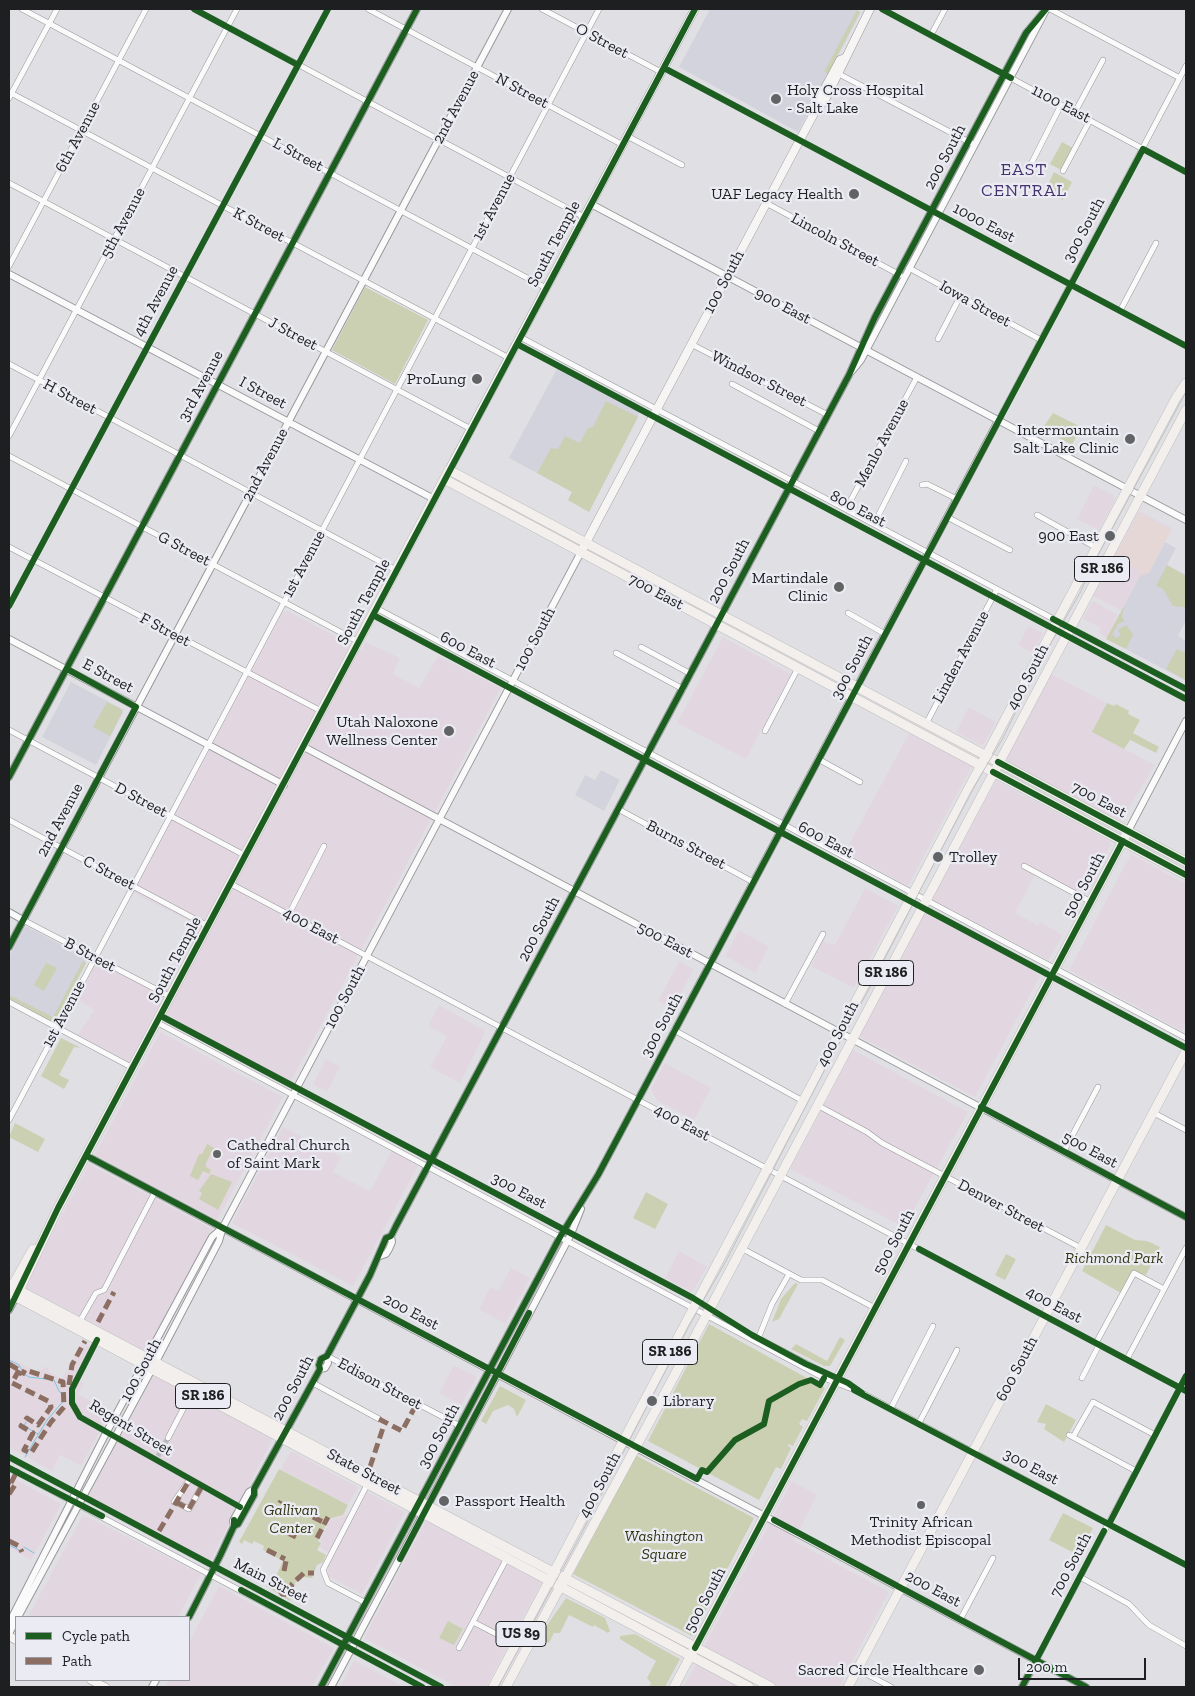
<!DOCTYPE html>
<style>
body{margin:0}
#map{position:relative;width:1195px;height:1696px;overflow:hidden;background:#e0e0e4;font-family:"Zilla Slab",serif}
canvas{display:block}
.frame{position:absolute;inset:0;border:10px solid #1e1f21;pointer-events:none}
.legend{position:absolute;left:15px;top:1616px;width:175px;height:65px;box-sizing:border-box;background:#ebecf3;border:1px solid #999a9f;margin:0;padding:6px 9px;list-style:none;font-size:15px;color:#1e1f21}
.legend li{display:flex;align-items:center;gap:10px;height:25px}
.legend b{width:25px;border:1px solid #999a9f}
.scale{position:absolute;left:1018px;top:1658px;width:128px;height:22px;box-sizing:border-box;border:2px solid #1e1f21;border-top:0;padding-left:6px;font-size:15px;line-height:18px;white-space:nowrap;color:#1e1f21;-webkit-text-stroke:4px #ebecf3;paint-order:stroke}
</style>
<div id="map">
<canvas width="1195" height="1696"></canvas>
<div class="frame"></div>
<ul class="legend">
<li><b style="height:6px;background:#1b5e20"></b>Cycle path</li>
<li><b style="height:6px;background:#8d6e63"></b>Path</li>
</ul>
<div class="scale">200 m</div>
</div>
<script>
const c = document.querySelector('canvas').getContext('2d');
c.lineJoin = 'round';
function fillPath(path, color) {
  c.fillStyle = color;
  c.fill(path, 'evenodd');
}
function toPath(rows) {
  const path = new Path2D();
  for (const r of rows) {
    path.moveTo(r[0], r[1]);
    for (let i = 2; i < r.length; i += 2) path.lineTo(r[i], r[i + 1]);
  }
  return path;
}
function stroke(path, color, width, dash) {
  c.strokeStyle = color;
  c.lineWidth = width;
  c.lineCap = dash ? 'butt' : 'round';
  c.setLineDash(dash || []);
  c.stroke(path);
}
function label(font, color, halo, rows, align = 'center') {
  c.font = font + ' "Zilla Slab",serif';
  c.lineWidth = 4.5;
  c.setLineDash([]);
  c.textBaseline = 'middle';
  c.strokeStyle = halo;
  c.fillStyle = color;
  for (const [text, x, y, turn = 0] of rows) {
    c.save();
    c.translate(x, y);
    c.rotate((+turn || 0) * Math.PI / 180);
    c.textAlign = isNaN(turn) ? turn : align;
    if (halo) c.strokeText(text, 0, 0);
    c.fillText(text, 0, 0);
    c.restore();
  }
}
const commercial = toPath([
 [1094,485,1113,495,1115,500,1099,530,1077,519],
 [1139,511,1172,528,1148,572,1122,611,1093,596],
 [1093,601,1118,615,1107,638,1099,633,1101,628,1083,619],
 [288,611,362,650,365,642,400,658,393,674,419,688,438,656,501,688,290,1083,157,1011,130,1062,78,1035,94,1010,78,999,100,955,163,990,169,988,198,931,197,925,133,893,283,612],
 [1028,626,1043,633,1033,653,1018,645],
 [723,637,791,674,746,759,677,723],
 [1051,674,1107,703,1093,732,1155,765,1121,821,1042,782,1009,762,1006,758,1046,679,1048,679],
 [969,707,996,722,984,744,981,745,956,732],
 [909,733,972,766,908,886,845,852],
 [996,781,1110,841,1111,845,1082,900,1035,875,1015,913,1038,925,1040,922,1063,935,1048,960,933,900,932,898],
 [1131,854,1186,884,1186,1023,1182,1031,1069,970],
 [865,888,898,906,854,988,811,966,823,941,835,945],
 [924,913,1031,968,1040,976,975,1097,862,1038,859,1035],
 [739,930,769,947,755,973,725,956],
 [679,961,694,969,673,1009,658,1001],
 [439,1005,484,1030,484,1035,460,1083,430,1067,447,1036,428,1026],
 [160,1032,283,1097,217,1220,95,1155],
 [853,1050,968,1112,904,1227,790,1169],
 [326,1059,340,1067,327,1092,313,1084],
 [665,1063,711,1088,694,1120,658,1101,655,1097,651,1089],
 [283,1127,341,1157,333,1172,370,1191,392,1150,418,1166,353,1286,232,1223],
 [89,1164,212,1229,147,1352,24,1287],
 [679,1251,707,1267,692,1292,665,1278],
 [511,1268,530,1278,505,1324,479,1309,490,1287,498,1291],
 [82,1342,91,1347,75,1379,84,1383,78,1394,110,1412,81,1466,60,1455,52,1471,9,1447,9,1358,37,1371,42,1370,45,1366,49,1369,48,1371,62,1379],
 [454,1365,477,1377,461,1405,439,1393],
 [154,1375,273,1438,210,1561,90,1498,90,1493],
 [291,1451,358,1487,348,1505,281,1469],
 [9,1476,61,1504,31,1560,9,1548],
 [792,1481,817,1495,794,1541,889,1592,839,1687,779,1687,704,1647],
 [367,1492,405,1512,362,1594,328,1576,328,1566,334,1555,319,1547,322,1542,320,1540,330,1520,357,1512],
 [83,1515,201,1574,178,1617,28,1617],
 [426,1520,542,1582,486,1687,457,1687,364,1638],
 [219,1586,334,1648,312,1687,165,1687,169,1680,189,1680,189,1642],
 [354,1660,404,1687,340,1687],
 [696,1664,739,1687,683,1687]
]);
const industrial = toPath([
 [1139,513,1171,530,1149,573,1140,576,1138,573,1139,570,1115,558]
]);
const built = toPath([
 [710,9,854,9,861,12,798,132,679,67],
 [557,369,639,412,638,417,589,512,568,500,572,492,509,458],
 [1165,542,1176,548,1167,565,1186,575,1186,620,1178,636,1186,641,1186,681,1107,639,1140,576,1149,573],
 [71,682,124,710,96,765,42,737],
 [601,770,620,780,604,811,575,795,585,775,595,780],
 [25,927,28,927,86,958,86,963,55,1022,9,998,9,956]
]);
const green = toPath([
 [857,10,860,12,828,74,824,72],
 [1062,142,1073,148,1061,170,1050,164],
 [1054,172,1072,182,1063,200,1045,191],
 [365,287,428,320,395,384,332,350],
 [606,401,638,417,589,512,568,500,572,492,537,473,551,448,558,449,565,436,580,443,588,428,593,427],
 [1053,413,1081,427,1072,445,1042,429],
 [1167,565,1186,576,1185,607,1173,606,1163,589,1156,586],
 [1124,606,1122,616,1124,621,1118,624,1112,635,1117,638,1121,635,1118,630,1126,625,1133,634,1126,649,1106,639],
 [1177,649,1184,652,1186,649,1186,680,1166,669],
 [107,702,121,709,122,713,110,736,93,727],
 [1107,703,1114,706,1116,704,1129,711,1128,714,1140,720,1133,733,1159,747,1156,753,1130,740,1124,749,1092,732],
 [83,961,86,963,56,1019,53,1018,51,1021,9,998,9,995,53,1017],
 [46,963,57,968,44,991,34,985],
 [61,1038,81,1048,74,1047,59,1075,69,1080,64,1089,41,1076],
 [15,1123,45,1139,38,1152,9,1137],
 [207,1144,214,1148,206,1163,206,1167,211,1170,209,1174,203,1171,198,1180,190,1176,199,1154,202,1154],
 [211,1174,232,1182,218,1210,199,1199,202,1193,199,1191],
 [646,1192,668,1204,655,1229,633,1218],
 [1106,1225,1135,1240,1147,1241,1160,1247,1146,1275,1133,1271,1121,1293,1082,1271],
 [1006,1254,1016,1259,1005,1280,995,1275],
 [795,1283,798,1284,779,1319,772,1322,781,1299],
 [709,1324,825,1388,807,1421,802,1419,799,1424,803,1427,793,1446,789,1444,788,1446,791,1448,781,1469,776,1467,759,1500,648,1441],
 [840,1337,845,1340,830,1366,824,1366,791,1349,796,1344,827,1361],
 [500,1386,526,1400,517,1417,514,1409,508,1405,493,1411,486,1424,481,1421],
 [1046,1404,1076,1420,1064,1442,1044,1429,1046,1424,1037,1422],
 [635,1455,754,1518,692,1636,573,1574],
 [279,1469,348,1505,343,1515,329,1519,318,1541,321,1543,317,1550,326,1555,323,1562,317,1565,312,1578,303,1577,295,1583,290,1601,266,1586,271,1576,277,1574,283,1561,263,1550,264,1546,254,1541,252,1544,244,1540,242,1544,239,1542],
 [1063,1513,1093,1528,1078,1555,1049,1540],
 [566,1598,605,1618,610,1631,608,1633,594,1625,593,1627,569,1615,560,1633,554,1633,549,1643,538,1638],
 [448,1621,463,1629,454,1645,439,1638],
 [635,1634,680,1659,665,1687,649,1687,651,1683,647,1678,656,1661,620,1639,620,1636]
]);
const stream = toPath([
 [9,1360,19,1365,24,1374,29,1377,54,1380,59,1391,66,1398,47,1420,25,1457],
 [26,1422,24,1426,38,1434],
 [9,1485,13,1480],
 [9,1545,19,1550],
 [24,1547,34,1553]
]);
const minorTunnel = toPath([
 [158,1456,168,1438]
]);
const minor = toPath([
 [22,9,546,288],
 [194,9,584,217],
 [368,9,623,145],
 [542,9,661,72],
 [882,9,1186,172],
 [1050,9,1180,78],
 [931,35,945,9],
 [664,68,1186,346],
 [839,74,971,143],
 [9,92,509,358],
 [9,98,57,9],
 [1075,112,1103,60],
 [627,136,682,165],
 [1029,168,1061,105],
 [1063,171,1090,120],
 [9,183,471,429],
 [766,203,900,275],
 [9,266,146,9],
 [909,268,1041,340],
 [1120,311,1156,243],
 [520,337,1186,689],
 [938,339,961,295],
 [517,344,1186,699],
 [691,344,828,415],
 [9,364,396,570],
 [732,384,819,431],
 [998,421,1186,66],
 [9,436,237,9],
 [9,456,359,642],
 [922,485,927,484,957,499],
 [846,509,917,377],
 [1037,515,1097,548],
 [947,517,1010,550],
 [874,524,906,461],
 [9,547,321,711],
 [9,606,328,9],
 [376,608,1186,1038],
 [848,613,885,634],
 [373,615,1186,1048],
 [641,647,691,674],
 [616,653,683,689],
 [926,724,997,589],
 [9,730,246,856],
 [765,731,798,668],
 [818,759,860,782],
 [618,809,753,882],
 [9,820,208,926],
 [1024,866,1091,902],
 [231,884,1186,1391],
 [289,914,324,846],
 [23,920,171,997],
 [9,1002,133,1068],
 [785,1004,823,934],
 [161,1016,680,1291,752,1335,858,1390],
 [158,1023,824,1378,862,1393,1186,1565],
 [674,1030,803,1101],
 [817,1105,867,1132,882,1143,1081,1248],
 [1154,1113,1186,1130],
 [9,1120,599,9],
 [1064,1151,1098,1087],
 [741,1248,801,1280,822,1280,875,1308],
 [80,1321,96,1293,104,1290,155,1192],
 [758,1339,772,1304,789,1274],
 [97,1340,72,1389,72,1403,80,1417,240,1507],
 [1096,1343,1134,1273,1164,1289],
 [327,1356,460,1426],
 [1127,1359,1186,1248],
 [1082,1378,1099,1345],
 [313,1383,379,1419],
 [891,1408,933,1326],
 [919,1423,957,1350],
 [1069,1435,1136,1471],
 [1073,1437,1093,1402,1155,1435],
 [168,1438,193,1390],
 [9,1457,441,1687],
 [9,1468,422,1687],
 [174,1502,190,1479],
 [176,1502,189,1509,202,1486],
 [1080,1577,1129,1604,1149,1625,1186,1646],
 [366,1603,328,1583,323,1570,368,1483],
 [960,1620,993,1558],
 [473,1622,516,1644],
 [459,1648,507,1558],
 [1036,1661,1186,1376],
 [857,1669,891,1687]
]);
const tertiary = toPath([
 [591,204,1186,520],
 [9,274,434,499],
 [852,371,861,360,1046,10],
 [9,639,284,785],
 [304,747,1186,1217],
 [9,777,417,9],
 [1128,831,1186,721],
 [9,912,23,920],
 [9,947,508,9],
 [87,1156,1086,1687],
 [380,1256,386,1254,389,1249,392,1242,391,1236],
 [9,1310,16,1297],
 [320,1369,325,1368,328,1363,327,1356],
 [234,1526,238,1524,243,1515,254,1495,254,1489,320,1369,319,1365,321,1359,327,1356,370,1275,386,1238,391,1236,396,1226,729,601,849,375,875,317,1026,33,1046,9],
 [18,1617,159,1356,219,1241,223,1227,581,552],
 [189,1617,220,1556,234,1526,233,1521,249,1492,254,1489],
 [9,1623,104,1437,212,1237,222,1228],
 [9,1634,16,1620],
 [152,1687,156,1680],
 [321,1687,560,1237,598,1175,998,421],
 [331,1687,503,1364,571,1234,581,1209],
 [1022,1687,1036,1661]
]);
const secondary = toPath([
 [819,104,824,102,870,9],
 [449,470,695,9],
 [581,552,819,104,819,99,831,77,840,60,845,58],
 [9,1636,16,1640],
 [91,1680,105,1687]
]);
const primary = toPath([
 [444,479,1186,875],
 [9,1285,771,1687],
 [9,1292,33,1249],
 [9,1293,749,1687],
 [16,1297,58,1208,449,470,1186,862],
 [493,1687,1046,642,1176,398,1186,383],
 [506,1687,671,1382,1186,410],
 [674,1687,1128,831],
 [848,1687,1186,1051]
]);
const tram = toPath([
 [9,1460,434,1687],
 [498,1687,576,1544,689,1325,726,1261,827,1065,868,991,972,790,1003,738,1040,662,1080,593,1091,568,1186,392]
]);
const quiet = toPath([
 [98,1322,114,1292],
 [9,1364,19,1370,22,1375],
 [19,1370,12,1383,50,1402,51,1407,38,1425,27,1418,21,1426,33,1433,24,1450,31,1453,51,1422,64,1407,63,1382,25,1370,22,1375],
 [69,1385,72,1365,85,1341],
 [379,1419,402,1431,417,1403],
 [370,1467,385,1422],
 [11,1483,18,1469],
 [9,1494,15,1485,9,1482],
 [176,1502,189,1509,202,1486],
 [272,1516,281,1501],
 [313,1517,325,1523],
 [159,1531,190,1479],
 [288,1533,296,1537],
 [317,1538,328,1517],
 [9,1541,19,1546,22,1552],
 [267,1550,285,1559],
 [284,1571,286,1561],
 [308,1573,314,1573],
 [279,1589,282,1594,289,1595,292,1584,304,1573]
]);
const cycleway = toPath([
 [194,9,298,65],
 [882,9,1011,78],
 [664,68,1186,346],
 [517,344,1186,699],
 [9,606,328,9],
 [373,615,1186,1048],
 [1053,619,1186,689],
 [998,762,1186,862],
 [993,772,1186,875],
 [9,777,417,9],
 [9,947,136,707,67,669],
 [161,1016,693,1298,752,1335,806,1364,848,1383,862,1393],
 [981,1107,1186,1217],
 [87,1156,697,1479,702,1470,707,1472,735,1440,764,1424,769,1401,799,1384,811,1380,820,1385,824,1378],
 [919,1249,1186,1391],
 [9,1310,58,1208,695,9],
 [97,1340,72,1389,72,1403,80,1417,240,1507],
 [854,1390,1186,1565],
 [9,1457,441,1687],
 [9,1468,102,1516],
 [774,1520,1086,1687],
 [1109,1524,1186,1376],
 [234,1526,238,1524,243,1515,254,1495,254,1489,320,1369,319,1365,321,1359,327,1356,370,1275,386,1238,391,1236,396,1226,729,601,849,375,875,317,1026,33,1046,9],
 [400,1559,529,1313],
 [241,1590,422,1687],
 [189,1617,220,1556,234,1526,234,1520],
 [695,1648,1123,841],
 [321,1687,560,1237,598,1175,1143,149,1186,172],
 [1022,1687,1104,1531]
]);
const markers = [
 [776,99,6,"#626365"],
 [854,194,6,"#626365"],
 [477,379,6,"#626365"],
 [1130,439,6,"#626365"],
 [1110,536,6,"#626365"],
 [839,587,6,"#626365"],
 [449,731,6,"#626365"],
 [938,857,6,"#626365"],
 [217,1154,5,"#626365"],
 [652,1401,6,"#626365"],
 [444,1501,6,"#626365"],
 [921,1505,5,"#626365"],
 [979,1670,6,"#626365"]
];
const shields = [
 [1102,569,55],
 [886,973,55],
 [670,1352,55],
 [203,1396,55],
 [521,1634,50]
];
const shieldNames = [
 ["SR 186",1102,569],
 ["SR 186",886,973],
 ["SR 186",670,1352],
 ["SR 186",203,1396],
 ["US 89",521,1634]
];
const streetNames = [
 ["O Street",602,41,28],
 ["N Street",522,91,28],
 ["1100 East",1061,104,28],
 ["2nd Avenue",456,107,-62],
 ["6th Avenue",78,137,-62],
 ["L Street",298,155,28],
 ["200 South",945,157,-62],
 ["1st Avenue",494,207,-62],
 ["5th Avenue",123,223,-62],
 ["1000 East",984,223,28],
 ["K Street",259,225,28],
 ["300 South",1084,230,-62],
 ["Lincoln Street",835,240,28],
 ["South Temple",554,244,-62],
 ["100 South",724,282,-62],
 ["4th Avenue",156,301,-62],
 ["Iowa Street",975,304,29],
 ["900 East",783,306,28],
 ["J Street",293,334,28],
 ["Windsor Street",759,379,27],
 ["3rd Avenue",201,386,-62],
 ["I Street",263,393,28],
 ["H Street",70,397,28],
 ["Menlo Avenue",882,443,-62],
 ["2nd Avenue",265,465,-62],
 ["800 East",858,509,28],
 ["G Street",184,549,28],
 ["1st Avenue",304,564,-62],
 ["200 South",729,571,-62],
 ["700 East",656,592,28],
 ["South Temple",364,602,-62],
 ["F Street",165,630,28],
 ["100 South",535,639,-62],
 ["600 East",468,650,28],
 ["Linden Avenue",961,657,-62],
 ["300 South",852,667,-62],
 ["E Street",108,676,28],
 ["400 South",1028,677,-62],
 ["D Street",141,800,28],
 ["700 East",1099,800,28],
 ["2nd Avenue",60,820,-62],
 ["600 East",826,840,28],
 ["Burns Street",686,845,28],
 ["C Street",109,873,28],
 ["500 South",1084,885,-62],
 ["400 East",311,926,28],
 ["200 South",539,929,-62],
 ["500 East",665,940,28],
 ["B Street",90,955,28],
 ["South Temple",175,960,-62],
 ["100 South",345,997,-62],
 ["1st Avenue",64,1014,-62],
 ["300 South",662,1025,-62],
 ["400 South",838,1034,-62],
 ["400 East",682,1123,28],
 ["500 East",1090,1150,28],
 ["300 East",519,1191,28],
 ["Denver Street",1001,1206,28],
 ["500 South",894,1242,-62],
 ["400 East",1054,1305,28],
 ["200 East",411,1312,28],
 ["600 South",1017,1369,-62],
 ["100 South",141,1370,-62],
 ["Edison Street",380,1384,28],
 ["200 South",293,1388,-62],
 ["Regent Street",131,1428,31],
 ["300 South",439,1436,-62],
 ["300 East",1031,1467,28],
 ["State Street",364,1472,28],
 ["400 South",600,1485,-62],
 ["700 South",1071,1565,-62],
 ["Main Street",271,1581,27],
 ["200 East",933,1589,28],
 ["500 South",705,1600,-62]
];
const poiNames = [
 ["Holy Cross Hospital",787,90,"left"],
 ["- Salt Lake",787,108,"left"],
 ["UAF Legacy Health",843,194],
 ["ProLung",466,379],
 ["Intermountain",1119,430],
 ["Salt Lake Clinic",1119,448],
 ["900 East",1099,536],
 ["Martindale",828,578],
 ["Clinic",828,596],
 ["Utah Naloxone",438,722],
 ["Wellness Center",438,740],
 ["Trolley",949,857,"left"],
 ["Cathedral Church",227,1145,"left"],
 ["of Saint Mark",227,1163,"left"],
 ["Library",663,1401,"left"],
 ["Passport Health",455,1501,"left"],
 ["Trinity African",921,1522,"center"],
 ["Methodist Episcopal",921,1540,"center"],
 ["Sacred Circle Healthcare",968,1670]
];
const parkNames = [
 ["Richmond Park",1114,1258],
 ["Gallivan",291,1510],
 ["Center",291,1528],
 ["Washington",664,1536],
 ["Square",664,1554]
];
const neighbourhoodNames = [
 ["EAST",1024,170],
 ["CENTRAL",1024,191]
];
fillPath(commercial, '#e2d7e0');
fillPath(industrial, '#e5d7d6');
fillPath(built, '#d2d3dc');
fillPath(green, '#cbd0b3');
stroke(stream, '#7ac4e0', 1);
stroke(minorTunnel, '#b9b9bd', 5, [5, 2.5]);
stroke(minor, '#98989b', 6);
stroke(tertiary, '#98989b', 8);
stroke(secondary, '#98989b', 9);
stroke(primary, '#bebfc1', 10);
stroke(minor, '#fafafb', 5);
stroke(tertiary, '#fafafb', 6);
stroke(secondary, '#f6f5f4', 8);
stroke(primary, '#f3efec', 9);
stroke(tram, '#c1c1c3', 1);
stroke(quiet, '#8d6e63', 5, [10, 5]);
stroke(cycleway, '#1b5e20', 6);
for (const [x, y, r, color] of markers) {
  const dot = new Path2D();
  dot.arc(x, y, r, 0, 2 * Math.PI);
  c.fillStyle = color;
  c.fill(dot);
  stroke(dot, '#ebecf3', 2);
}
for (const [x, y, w] of shields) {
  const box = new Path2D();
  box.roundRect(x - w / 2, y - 12.5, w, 25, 4);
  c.fillStyle = '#ebecf3';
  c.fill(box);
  stroke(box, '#1e1f21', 1);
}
label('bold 15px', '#1e1f21', null, shieldNames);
label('16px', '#1e1f21', '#ebecf3', streetNames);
label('16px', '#1e1f21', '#ebecf3', poiNames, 'right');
label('italic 16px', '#313511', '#ebecf3', parkNames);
c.letterSpacing = '1px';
label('18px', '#46326d', '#ebecf3', neighbourhoodNames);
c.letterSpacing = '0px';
</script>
